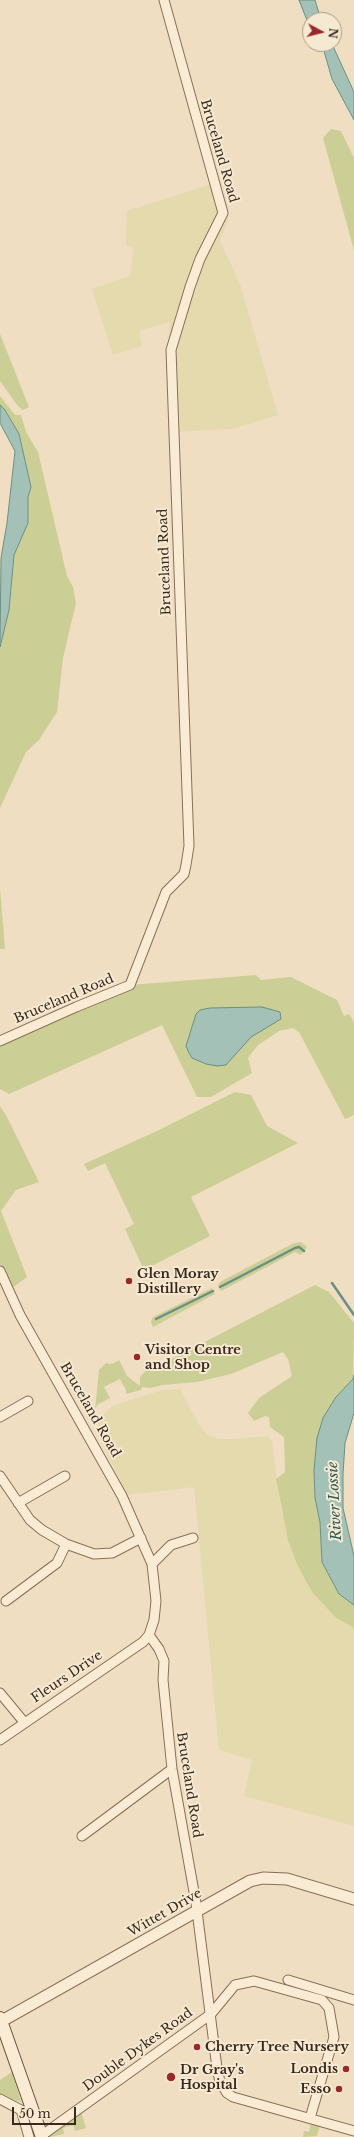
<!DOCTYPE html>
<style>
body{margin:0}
#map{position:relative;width:354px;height:2137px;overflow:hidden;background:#efdec1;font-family:"Libre Baskerville",serif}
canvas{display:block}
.north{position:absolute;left:302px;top:12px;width:40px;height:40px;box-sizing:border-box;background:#f6e9d1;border:1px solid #aa9c89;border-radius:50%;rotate:97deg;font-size:11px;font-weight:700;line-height:16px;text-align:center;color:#38281d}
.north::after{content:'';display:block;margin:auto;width:14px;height:18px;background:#9a262e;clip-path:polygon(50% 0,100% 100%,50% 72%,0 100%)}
.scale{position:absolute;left:12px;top:2107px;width:64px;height:18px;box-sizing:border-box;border:2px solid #38281d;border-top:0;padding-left:5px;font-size:12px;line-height:14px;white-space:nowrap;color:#38281d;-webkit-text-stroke:3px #f6e9d1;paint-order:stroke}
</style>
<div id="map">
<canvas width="354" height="2137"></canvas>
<div class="north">N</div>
<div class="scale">50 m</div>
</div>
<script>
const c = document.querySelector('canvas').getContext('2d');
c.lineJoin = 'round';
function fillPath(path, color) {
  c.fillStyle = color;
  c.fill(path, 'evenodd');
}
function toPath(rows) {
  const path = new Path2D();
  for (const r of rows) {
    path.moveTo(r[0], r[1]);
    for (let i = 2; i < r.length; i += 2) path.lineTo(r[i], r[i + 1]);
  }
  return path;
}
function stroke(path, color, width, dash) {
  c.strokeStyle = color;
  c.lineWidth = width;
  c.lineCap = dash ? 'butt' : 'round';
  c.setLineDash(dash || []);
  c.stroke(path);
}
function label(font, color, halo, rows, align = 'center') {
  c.font = font + ' "Libre Baskerville",serif';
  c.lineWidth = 4;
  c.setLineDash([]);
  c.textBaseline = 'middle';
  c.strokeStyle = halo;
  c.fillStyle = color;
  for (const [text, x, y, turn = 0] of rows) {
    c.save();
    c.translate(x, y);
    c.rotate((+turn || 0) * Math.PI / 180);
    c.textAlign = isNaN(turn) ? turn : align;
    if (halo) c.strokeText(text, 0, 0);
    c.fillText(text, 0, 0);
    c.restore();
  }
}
const farmland = toPath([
 [218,182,228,220,220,241,240,284,278,415,232,429,172,432,169,322,139,331,142,346,113,355,92,289,130,276,134,248,126,246,127,211],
 [180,1389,199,1425,208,1435,219,1439,234,1439,267,1436,272,1441,281,1511,312,1592,335,1617,354,1628,354,1826,244,1796,252,1760,219,1750,194,1487,127,1495,105,1449,97,1421,112,1406,162,1390]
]);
const green = toPath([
 [331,129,341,131,354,158,354,250,323,138],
 [0,334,29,407,23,410,18,406,0,381],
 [0,396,15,415,21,415,26,432,38,452,67,576,73,587,76,603,63,658,57,712,39,740,26,752,0,808,0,647,9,610,14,555,28,523,28,497,31,487,19,434,5,410,0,405],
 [0,888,5,949,0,949],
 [256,975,261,980,291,977,337,1000,344,1016,349,1014,354,1022,354,1115,345,1119,299,1032,293,1028,279,1031,258,1045,248,1058,252,1073,211,1097,197,1097,162,1025,9,1094,0,1089,0,1041,130,985],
 [235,1092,251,1095,267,1126,298,1143,191,1197,210,1236,144,1270,125,1229,134,1224,105,1163,88,1171,84,1164,157,1131],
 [0,1106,7,1117,39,1182,16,1190,1,1211,27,1277,12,1288,0,1264],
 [301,1242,307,1247,301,1255,295,1252,221,1291,218,1286,220,1282,294,1243],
 [315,1285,329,1292,354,1323,353,1379,336,1397,314,1470,315,1498,320,1522,322,1562,339,1594,354,1605,354,1628,335,1617,312,1592,297,1564,288,1540,276,1479,285,1472,284,1437,270,1427,269,1417,265,1416,254,1421,248,1413,259,1398,292,1376,288,1359,283,1352,231,1374,197,1382,163,1385,150,1388,142,1387,141,1390,126,1394,126,1390,120,1379,104,1387,110,1398,97,1405,95,1410,99,1370,106,1363,112,1364,119,1360,127,1376,140,1386,140,1377,147,1369,160,1365],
 [212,1288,215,1294,153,1327,151,1322,153,1317],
 [12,2072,21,2102,0,2096,0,2080],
 [81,2112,86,2128,75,2131,73,2125,63,2128,64,2134,50,2137,49,2135],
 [311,2123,320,2125,317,2136,303,2137,304,2131,309,2132]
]);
const water = toPath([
 [299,0,315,0,321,20,310,20,310,28,299,0],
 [319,44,332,44,354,92,354,120,332,79,324,51,319,44],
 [0,405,5,410,19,434,31,487,28,497,28,523,14,555,9,610,0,647,1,558,7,523,15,451,0,423,0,405],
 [262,1007,280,1012,281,1019,251,1037,226,1065,217,1066,206,1064,192,1058,189,1053,186,1046,196,1014,200,1010,210,1008,262,1007],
 [354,1375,354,1413,345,1443,343,1474,343,1508,354,1556,354,1605,339,1594,322,1562,320,1522,315,1498,314,1470,317,1438,323,1418,336,1397,353,1379,354,1375]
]);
const stream = toPath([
 [332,1283,354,1315],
 [220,1287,295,1248,299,1247,304,1251],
 [156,1319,213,1291]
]);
const minor = toPath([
 [0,1041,76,1007,130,985,166,892,184,874,186,865,189,846,171,350,190,287,200,259,223,213,164,0],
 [0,1271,20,1315,122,1496,152,1564,156,1601,154,1620,149,1635,143,1642,0,1740],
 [0,1417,28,1401],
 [0,1476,30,1520,42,1530,66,1544,94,1554,112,1553,141,1538],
 [18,1503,65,1476],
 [152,1564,171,1545,193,1538],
 [6,1601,57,1563,66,1544],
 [149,1635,159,1649,164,1661,163,1680,172,1769,196,1903,217,2068,220,2082,227,2093,233,2097,354,2131],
 [0,1693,24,1722],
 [82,1836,172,1769],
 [288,1980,354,2000],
 [0,2099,21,2110,29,2137],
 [41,2136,211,2014,235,1985,254,1981,322,2000,329,2008,334,2037,310,2118]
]);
const tertiary = toPath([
 [0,2022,250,1881,263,1878,287,1879,354,1899]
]);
const secondary = toPath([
 [0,2018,42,2137]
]);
const markers = [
 [129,1281,4,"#9a262e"],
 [137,1357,4,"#9a262e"],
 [197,2047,4,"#9a262e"],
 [346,2069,4,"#9a262e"],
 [171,2077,5,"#9a262e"],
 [339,2089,4,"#9a262e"]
];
const streetNames = [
 ["Bruceland Road",219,151,74],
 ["Bruceland Road",165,562,-92],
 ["Bruceland Road",64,999,-23],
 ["Bruceland Road",90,1410,60],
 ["Fleurs Drive",67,1677,-34],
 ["Bruceland Road",189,1785,81],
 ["Wittet Drive",165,1913,-30],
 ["Double Dykes Road",138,2050,-36]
];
const poiNames = [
 ["Glen Moray",137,1274],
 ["Distillery",137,1289],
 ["Visitor Centre",145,1350],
 ["and Shop",145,1365],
 ["Cherry Tree Nursery",205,2047],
 ["Londis",338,2069,"right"],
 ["Dr Gray's",180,2070],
 ["Hospital",180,2085],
 ["Esso",331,2089,"right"]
];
const waterNames = [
 ["River Lossie",335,1501,-93]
];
fillPath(farmland, '#e5d9ae');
fillPath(green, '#cbce95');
fillPath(water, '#a4c1b7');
stroke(water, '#6a9084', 1);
stroke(stream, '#6a9084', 2.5);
stroke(minor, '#896f58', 11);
stroke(tertiary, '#896f58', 13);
stroke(secondary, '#6b503b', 14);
stroke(minor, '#faecd4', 9);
stroke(tertiary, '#faecd4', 11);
stroke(secondary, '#faecd4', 12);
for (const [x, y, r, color] of markers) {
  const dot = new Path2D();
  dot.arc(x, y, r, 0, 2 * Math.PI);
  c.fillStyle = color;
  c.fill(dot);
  stroke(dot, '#f6e9d1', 1.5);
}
label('13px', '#38281d', '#f6e9d1', streetNames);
label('bold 13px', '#38281d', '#f6e9d1', poiNames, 'left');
label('italic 14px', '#2b5953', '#f6e9d1', waterNames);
</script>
